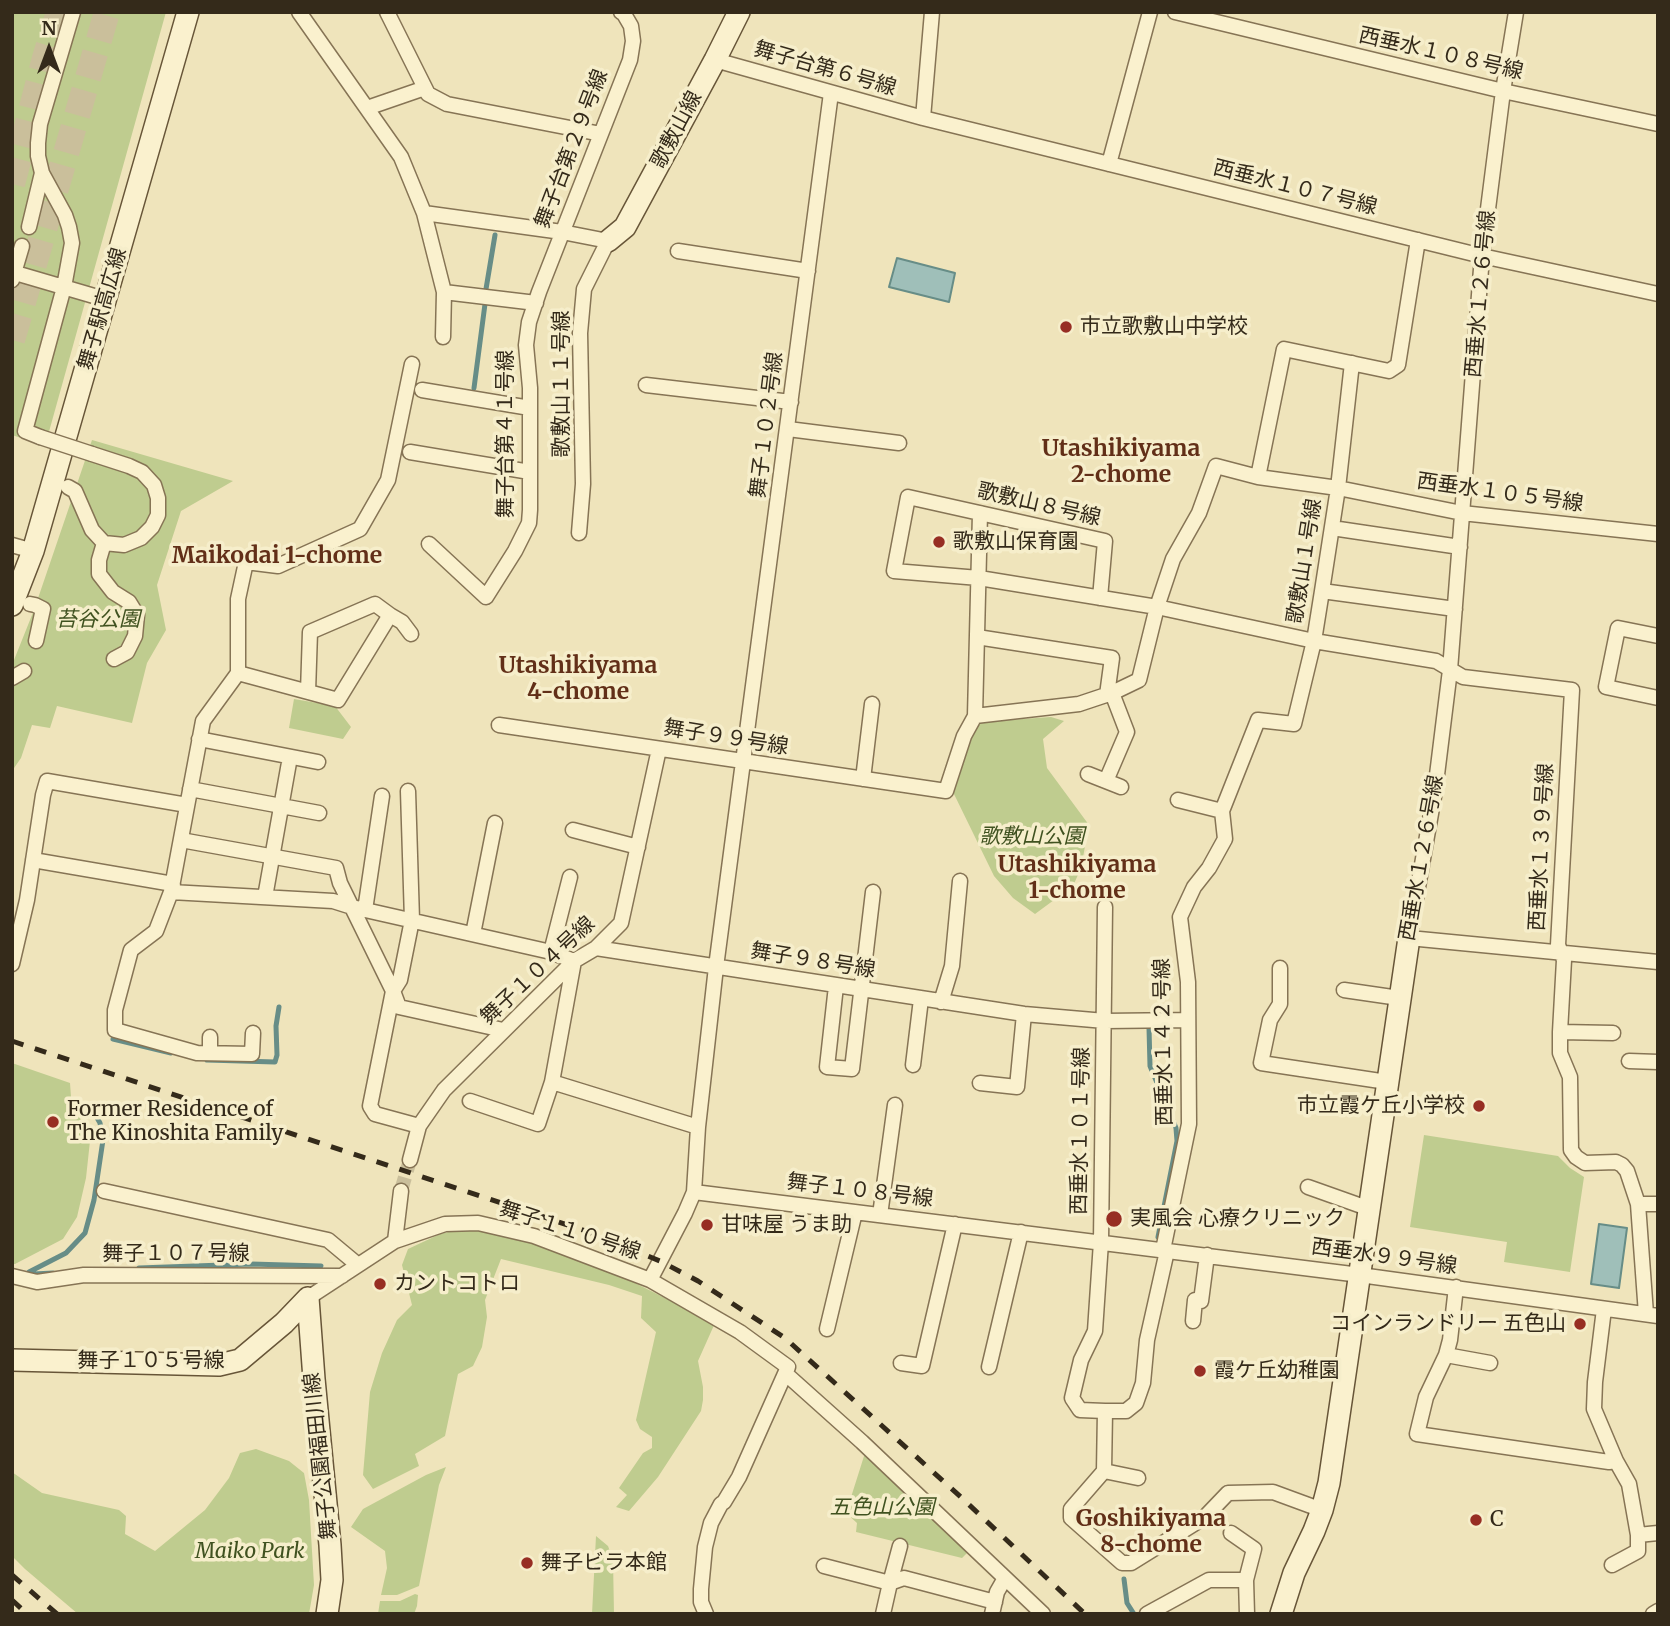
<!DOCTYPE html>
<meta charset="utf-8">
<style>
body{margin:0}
#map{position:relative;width:1670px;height:1626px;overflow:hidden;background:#efe4bb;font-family:Merriweather,serif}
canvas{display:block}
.frame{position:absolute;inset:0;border:14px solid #342a1a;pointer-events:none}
.north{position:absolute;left:14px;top:14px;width:70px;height:70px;-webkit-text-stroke:5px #f6eecb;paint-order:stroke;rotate:0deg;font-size:19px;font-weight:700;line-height:28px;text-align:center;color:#342a1a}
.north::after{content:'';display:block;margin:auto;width:24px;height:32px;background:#342a1a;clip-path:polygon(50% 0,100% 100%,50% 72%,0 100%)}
</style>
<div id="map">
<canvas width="1670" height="1626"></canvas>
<div class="frame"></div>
<div class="north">N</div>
</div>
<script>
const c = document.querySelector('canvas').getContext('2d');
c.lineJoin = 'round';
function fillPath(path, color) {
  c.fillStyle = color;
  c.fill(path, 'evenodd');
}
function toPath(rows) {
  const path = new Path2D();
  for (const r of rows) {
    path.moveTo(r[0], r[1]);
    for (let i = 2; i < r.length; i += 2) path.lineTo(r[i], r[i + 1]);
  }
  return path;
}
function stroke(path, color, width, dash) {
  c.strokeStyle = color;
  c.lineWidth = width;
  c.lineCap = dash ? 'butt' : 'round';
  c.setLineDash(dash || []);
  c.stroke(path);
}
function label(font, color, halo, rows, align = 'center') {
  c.font = font + ' Merriweather,"Noto Sans JP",serif';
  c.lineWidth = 7;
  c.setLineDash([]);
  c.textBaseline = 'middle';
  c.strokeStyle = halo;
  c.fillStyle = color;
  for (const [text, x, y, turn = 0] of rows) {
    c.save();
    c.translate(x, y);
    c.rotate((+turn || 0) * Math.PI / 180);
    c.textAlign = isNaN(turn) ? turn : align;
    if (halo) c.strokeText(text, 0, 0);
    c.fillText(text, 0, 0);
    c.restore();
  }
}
const green = toPath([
 [12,12,166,12,45,446,12,435],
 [92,440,233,481,181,511,157,585,166,630,147,663,132,723,57,706,50,728,32,725,21,758,12,771,12,665,34,610],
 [294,699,335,706,351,727,343,739,289,728],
 [1051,717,1064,721,1043,739,1047,768,1089,825,1081,868,1073,886,1035,914,1013,898,994,876,953,792,972,729,980,722],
 [12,1063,70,1083,71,1097,90,1141,86,1178,77,1217,63,1239,15,1264,12,1264],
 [1424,1135,1558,1156,1570,1168,1584,1177,1570,1272,1504,1262,1507,1242,1410,1227],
 [470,1227,526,1240,601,1266,715,1323,698,1361,703,1387,703,1400,701,1411,658,1477,629,1511,616,1507,627,1495,619,1488,643,1453,652,1448,652,1437,640,1429,636,1420,656,1332,641,1318,642,1296,609,1285,501,1259,485,1300,487,1317,482,1347,473,1366,458,1374,445,1436,415,1454,419,1466,373,1489,363,1475,370,1392,382,1353,397,1320,412,1305,402,1265,408,1249,440,1234],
 [256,1449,289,1461,304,1473,309,1500,314,1585,309,1614,78,1614,25,1569,12,1556,12,1472,42,1493,119,1510,126,1516,125,1534,155,1551,205,1510,229,1478,240,1453],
 [865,1453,969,1551,962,1558,856,1532,857,1523,846,1513],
 [446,1467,439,1485,419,1586,397,1595,381,1595,387,1568,385,1551,351,1527,363,1509,426,1475],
 [596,1536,608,1546,613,1560,614,1614,592,1614],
 [415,1594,418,1595,417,1606,414,1614,378,1614,380,1601,400,1601]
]);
const water = toPath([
 [897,258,955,273,949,302,889,287,897,258],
 [1599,1224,1627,1228,1619,1288,1591,1284,1599,1224]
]);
const stream = toPath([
 [486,289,495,235],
 [474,388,485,304],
 [1149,1028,1150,1066,1176,1128,1177,1141,1158,1237],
 [113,1039,171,1053],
 [207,1060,275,1062,277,1055,276,1026,279,1007],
 [139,1268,251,1264,321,1266],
 [29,1272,34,1274,53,1273],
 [29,1272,66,1253,85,1233,94,1200,103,1140,100,1123,92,1109],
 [1124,1579,1127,1603,1134,1614]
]);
const streetTunnel = toPath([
 [401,1191,410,1160]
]);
const highwayTunnel = toPath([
 [12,184,45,58,59,12],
 [12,340,107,12]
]);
const street = toPath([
 [299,12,401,157,424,213,562,232,608,241,584,289,580,333,583,484,579,533],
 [387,12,425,88],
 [1175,12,1503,91,1658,124],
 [1516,12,1503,91,1482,256,1450,670,1435,791,1409,938,1658,962],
 [715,60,923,118,1482,256,1658,294],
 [367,108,425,88,428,94,447,104,601,134],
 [923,118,932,12],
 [1109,164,1150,12],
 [424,213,444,292,536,303],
 [29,227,42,173],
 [678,251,808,271],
 [12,272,94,296],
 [12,280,22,246],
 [443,337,444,292],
 [646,385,791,402],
 [422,390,530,408],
 [788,429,899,443],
 [40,437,25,431,64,287,72,243,69,227,65,215,42,173,38,156,38,143,40,124,73,12],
 [410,452,530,472],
 [1258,477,1284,349,1389,371,1398,365,1418,240],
 [68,487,75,491,92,530,104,543,124,545,141,538,152,527,158,515,158,498,154,485,142,472,129,466,92,454],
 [1332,528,1460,547],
 [104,543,99,560,99,574,113,592,129,602,137,615,135,636,127,652,114,659],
 [429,544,486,597,515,551,529,523,530,510,530,388,526,345,529,322,539,292,630,60,633,41,631,26,624,14,621,12],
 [12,545,33,551],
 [1322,591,1455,609],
 [1100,598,1105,541,908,497,894,571,979,578,1157,607,1314,641,1436,661,1463,677,1572,690,1558,945,1564,960,1560,1032,1560,1053,1570,1077,1571,1150,1576,1157,1585,1163,1616,1162,1622,1165,1627,1171,1638,1204,1646,1314],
 [30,604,35,605,43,609,36,641],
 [1658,636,1618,628,1606,687,1658,698],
 [977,637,1112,658,1107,695],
 [238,673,338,700,390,615,402,622,411,634],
 [12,678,24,671],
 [308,692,310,632,375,604,390,615],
 [975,716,980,513],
 [499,725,946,791,964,736,975,716,1079,704,1112,693,1139,680,1157,607,1173,559,1199,513,1216,466,1258,477,1338,488,1462,513,1658,534],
 [199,739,318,762],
 [1088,774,1121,787],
 [863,779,872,704],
 [1106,781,1127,732,1112,693],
 [190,789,319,813],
 [408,791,412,920,400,980,393,991,399,1007,503,1030],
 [1178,800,1222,811],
 [573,830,638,847],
 [181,840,336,868,340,883,393,991,370,1106,375,1114,419,1126],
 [33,860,173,884],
 [171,892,203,721,238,673,238,599,246,562,278,566,360,529,388,480,412,364],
 [265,897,290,757],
 [1105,907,1101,1242,1095,1331,1081,1360,1072,1398,1080,1410,1105,1411,1104,1471,1071,1509,1071,1518,1122,1563,1131,1563,1205,1517,1228,1493,1273,1492,1322,1510],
 [365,910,382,796],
 [473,934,495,823],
 [596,948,1024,1014,1105,1021,1188,1020],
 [551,952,570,877],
 [12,964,27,900,43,795,47,781,187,805],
 [1280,968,1280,1004,1270,1020,1261,1063,1387,1082],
 [836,986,827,1067,852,1069,873,892],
 [1344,990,1399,998],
 [941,1002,952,966,960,881],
 [1560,1032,1613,1033],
 [253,1033,252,1054,197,1053,115,1030,115,1010,131,950,156,931,171,892,333,901,352,907,551,952,574,961,552,1082,538,1124,470,1101],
 [210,1037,210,1053],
 [1629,1061,1658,1062],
 [913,1065,921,999],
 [552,1082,698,1127],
 [980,1083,1017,1087,1024,1014],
 [410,1160,419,1126,444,1090,574,961,596,948,621,923,659,749],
 [1308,1187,1370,1209],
 [104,1191,328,1240,358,1265],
 [694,1192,1360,1275,1658,1316],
 [1638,1204,1658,1204],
 [880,1215,895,1105],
 [395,1241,401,1191],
 [1163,1250,1189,1124,1188,982,1180,917,1194,887,1209,868,1225,839,1222,811,1258,720,1294,724,1314,641,1322,591,1338,488,1352,363],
 [12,1276,37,1282,84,1275,342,1276],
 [650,1280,685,1213,694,1192,698,1127,716,967,831,93],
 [1456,1287,1450,1340,1446,1355,1426,1397,1417,1434,1609,1462,1616,1461],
 [308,1298,395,1241,445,1224,478,1223,534,1236,650,1280,740,1332,788,1367,739,1477,724,1502,721,1504,711,1523,705,1547,701,1589,701,1602,706,1614],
 [1604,1309,1595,1382,1594,1409,1616,1461,1629,1484,1638,1535,1638,1551,1612,1565],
 [1193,1321,1195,1300,1201,1301,1207,1255],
 [827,1329,855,1212],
 [1446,1355,1490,1363],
 [901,1363,922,1366,955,1224],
 [989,1367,1021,1232],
 [786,1374,862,1442,1043,1614],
 [1105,1411,1126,1411,1136,1403,1143,1383,1147,1340,1167,1251],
 [1104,1471,1138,1478],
 [1231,1533,1254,1549,1246,1580,1247,1614],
 [1638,1535,1658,1533],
 [824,1566,890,1583,900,1546],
 [883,1614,890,1583,904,1578,995,1602],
 [992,1614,997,1592,1005,1578],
 [1147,1614,1209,1580,1246,1580],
 [1653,1614,1658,1611]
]);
const secondary = toPath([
 [608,241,625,227,715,60,739,12],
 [12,605,33,551,188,12],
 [308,1298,314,1379,330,1545,332,1580,327,1614],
 [12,1360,219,1365,240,1360,284,1323,308,1298],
 [1281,1614,1294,1573,1314,1531,1322,1510,1329,1483,1409,938]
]);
const rail = toPath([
 [12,1041,589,1232,660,1261,698,1281,785,1338,963,1499,1085,1614],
 [12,1575,57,1614],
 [12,1600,27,1614]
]);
const streetBridge = toPath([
 [40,437,92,454]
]);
const markers = [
 [1066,327,7,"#972e23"],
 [939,542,7,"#972e23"],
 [1479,1106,7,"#972e23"],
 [53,1122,7,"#972e23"],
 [1114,1219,9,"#972e23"],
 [707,1225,7,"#972e23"],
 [380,1284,7,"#972e23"],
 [1580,1324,7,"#972e23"],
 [1200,1371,7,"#972e23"],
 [1476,1520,7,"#972e23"],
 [527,1563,7,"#972e23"]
];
const streetNames = [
 ["西垂水１０８号線",1441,54,13],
 ["舞子台第６号線",825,69,16],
 ["歌敷山線",677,130,-62],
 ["舞子台第２９号線",572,149,-69],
 ["西垂水１０７号線",1295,188,14],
 ["西垂水１２６号線",1481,294,-85],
 ["舞子駅高広線",103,309,-74],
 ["歌敷山１１号線",562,384,-90],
 ["舞子１０２号線",767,425,-83],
 ["舞子台第４１号線",506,434,-90],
 ["西垂水１０５号線",1500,493,8],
 ["歌敷山８号線",1039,505,13],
 ["歌敷山１号線",1305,561,-81],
 ["舞子９９号線",726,738,9],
 ["西垂水１３９号線",1542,847,-87],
 ["西垂水１２６号線",1422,858,-80],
 ["舞子９８号線",813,961,9],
 ["舞子１０４号線",538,971,-43],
 ["西垂水１４２号線",1164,1042,-91],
 ["西垂水１０１号線",1081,1131,-89],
 ["舞子１０８号線",860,1191,7],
 ["舞子１１０号線",570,1231,18],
 ["舞子１０７号線",176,1254],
 ["西垂水９９号線",1384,1257,8],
 ["舞子１０５号線",151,1361],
 ["舞子公園福田川線",321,1456,-96]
];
const poiNames = [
 ["市立歌敷山中学校",1080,327],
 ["歌敷山保育園",953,542],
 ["市立霞ケ丘小学校",1465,1106,"right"],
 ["Former Residence of",67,1110],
 ["The Kinoshita Family",67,1134],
 ["実風会 心療クリニック",1130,1219],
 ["甘味屋 うま助",721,1225],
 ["カントコトロ",394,1284],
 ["コインランドリー 五色山",1566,1324,"right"],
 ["霞ケ丘幼稚園",1214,1371],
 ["C",1490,1520],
 ["舞子ビラ本館",541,1563]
];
const parkNames = [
 ["苔谷公園",98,620],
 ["歌敷山公園",1032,837],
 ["五色山公園",882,1508],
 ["Maiko Park",250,1552]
];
const neighbourhoodNames = [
 ["Utashikiyama",1121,449],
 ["2-chome",1121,475],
 ["Maikodai 1-chome",277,556],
 ["Utashikiyama",578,666],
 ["4-chome",578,692],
 ["Utashikiyama",1077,865],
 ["1-chome",1077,891],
 ["Goshikiyama",1151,1519],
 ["8-chome",1151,1545]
];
fillPath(green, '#bfcc8f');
fillPath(water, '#9fbfb9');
stroke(water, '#678d87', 2);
stroke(stream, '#678d87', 5);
stroke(streetTunnel, '#cabf9b', 14, [14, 7]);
stroke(highwayTunnel, '#cabf9b', 26, [26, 13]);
stroke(street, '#867455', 17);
stroke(secondary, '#675538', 24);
stroke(street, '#faf1ce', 14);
stroke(secondary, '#faf1ce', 21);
stroke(rail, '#342a1a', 5, [12, 12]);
stroke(streetBridge, '#867455', 17, []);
stroke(streetBridge, '#faf1ce', 14);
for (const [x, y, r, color] of markers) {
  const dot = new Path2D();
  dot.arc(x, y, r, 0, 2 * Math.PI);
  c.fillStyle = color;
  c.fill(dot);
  stroke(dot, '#f6eecb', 2.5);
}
label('21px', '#342a1a', '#f6eecb', streetNames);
label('21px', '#342a1a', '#f6eecb', poiNames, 'left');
label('italic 21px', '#405220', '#f6eecb', parkNames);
label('bold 23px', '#622f18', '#f6eecb', neighbourhoodNames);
</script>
